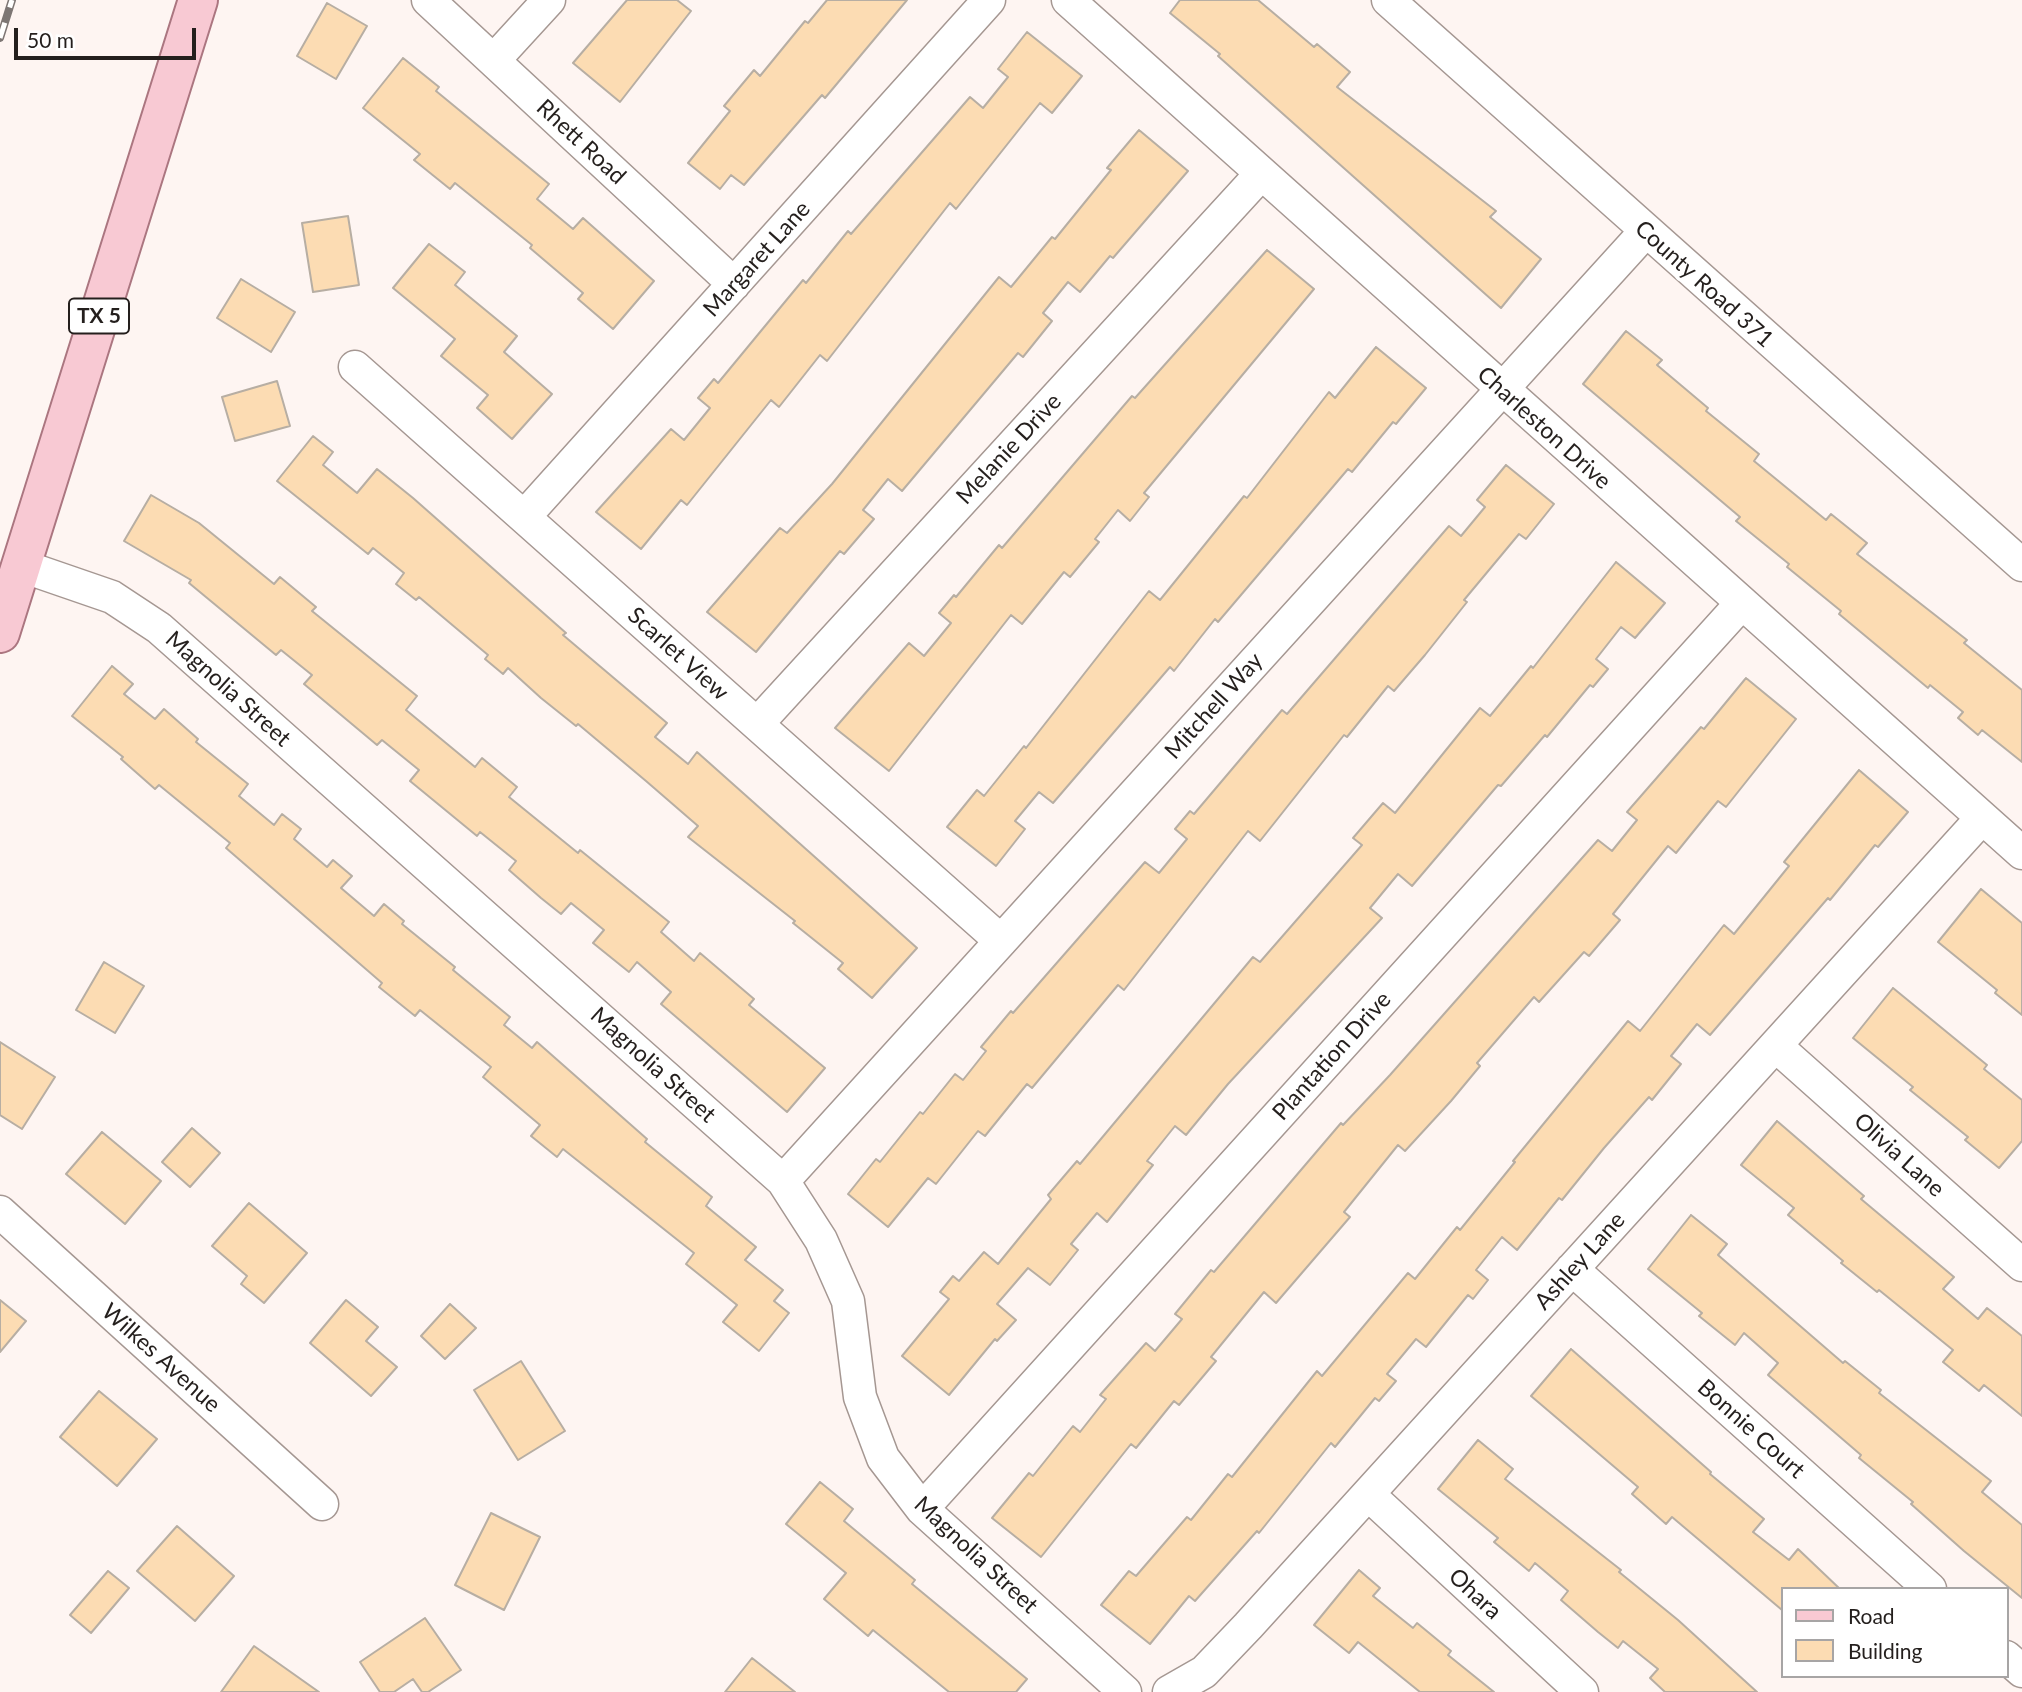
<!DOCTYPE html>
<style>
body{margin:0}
#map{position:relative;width:2022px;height:1692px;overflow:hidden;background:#fef5f2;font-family:Lato,sans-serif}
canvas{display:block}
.legend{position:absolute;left:1781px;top:1587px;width:228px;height:91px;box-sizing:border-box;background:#fff;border:2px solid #a7a5a5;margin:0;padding:9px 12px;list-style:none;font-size:21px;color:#241f1d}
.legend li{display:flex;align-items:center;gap:14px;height:35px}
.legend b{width:35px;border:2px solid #a7a5a5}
.scale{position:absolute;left:14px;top:28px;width:182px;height:32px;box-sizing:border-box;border:4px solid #241f1d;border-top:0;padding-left:9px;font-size:21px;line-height:24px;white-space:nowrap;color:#241f1d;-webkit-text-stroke:5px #fff;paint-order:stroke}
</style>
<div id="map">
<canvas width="2022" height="1692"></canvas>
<ul class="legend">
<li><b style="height:9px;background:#f8c9d3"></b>Road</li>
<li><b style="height:19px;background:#fcdcb3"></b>Building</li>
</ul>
<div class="scale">50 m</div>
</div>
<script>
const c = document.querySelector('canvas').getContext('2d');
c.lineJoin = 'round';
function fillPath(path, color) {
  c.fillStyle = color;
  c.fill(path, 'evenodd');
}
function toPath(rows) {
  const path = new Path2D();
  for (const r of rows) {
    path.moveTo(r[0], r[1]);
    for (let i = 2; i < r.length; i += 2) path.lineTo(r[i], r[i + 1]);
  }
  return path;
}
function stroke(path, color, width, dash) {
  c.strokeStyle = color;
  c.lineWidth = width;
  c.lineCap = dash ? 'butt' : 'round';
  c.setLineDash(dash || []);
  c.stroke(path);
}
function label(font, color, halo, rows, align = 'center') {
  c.font = font + ' Lato,sans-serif';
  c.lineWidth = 7;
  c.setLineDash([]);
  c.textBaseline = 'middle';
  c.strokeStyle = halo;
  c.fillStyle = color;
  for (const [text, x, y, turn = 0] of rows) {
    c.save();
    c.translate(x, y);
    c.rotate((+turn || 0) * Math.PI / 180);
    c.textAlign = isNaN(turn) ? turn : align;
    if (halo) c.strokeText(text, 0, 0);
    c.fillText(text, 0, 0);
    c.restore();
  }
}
const building = toPath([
 [627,0,677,0,691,11,620,102,573,63,627,0],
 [827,0,907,0,825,98,822,95,744,185,731,175,720,189,688,163,730,111,724,106,754,70,760,76,805,21,808,23,827,0],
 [1180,0,1258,0,1314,47,1317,44,1350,72,1337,87,1496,211,1490,217,1541,259,1501,308,1218,56,1220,54,1170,13,1180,0],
 [327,3,367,26,336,79,297,56,327,3],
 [1027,32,1082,76,1052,113,1040,103,956,209,950,203,827,361,820,355,779,407,771,400,687,505,681,500,641,549,596,512,671,429,684,440,710,408,698,398,714,379,718,383,803,280,806,283,848,231,851,234,970,97,983,108,1008,77,998,69,1027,32],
 [403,58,439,87,436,91,549,184,537,199,573,229,583,218,654,281,613,329,578,299,583,293,530,248,532,245,455,183,450,189,414,160,420,154,363,108,403,58],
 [1139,130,1188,171,1113,258,1110,256,1080,292,1068,282,1043,313,1052,321,1023,357,1018,353,902,491,888,479,863,510,874,519,844,554,840,551,756,652,707,612,780,528,787,533,832,484,999,277,1011,287,1052,237,1055,239,1111,170,1107,168,1139,130],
 [348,216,359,285,313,292,302,223,348,216],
 [429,244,465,272,455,285,517,336,504,352,552,394,512,439,477,408,488,395,441,356,455,339,393,288,429,244],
 [1267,250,1314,289,1144,493,1149,497,1130,521,1118,510,1095,539,1099,542,1070,577,1064,572,1022,624,1011,615,889,771,835,728,909,643,924,656,951,623,939,613,954,595,956,597,999,545,1002,548,1132,396,1135,398,1267,250],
 [241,279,295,312,271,352,217,318,241,279],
 [1626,331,1662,360,1657,365,1708,408,1706,411,1759,454,1754,461,1826,520,1831,514,1867,543,1857,554,1967,640,1964,643,2022,690,2022,762,1982,730,1978,735,1958,718,1963,712,1930,685,1928,688,1839,614,1841,611,1787,567,1789,564,1736,521,1740,517,1583,384,1626,331],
 [1376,347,1426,388,1396,424,1393,422,1352,472,1348,469,1218,622,1215,619,1174,671,1170,667,1053,803,1039,792,1015,821,1025,829,996,866,947,827,977,790,984,796,1024,746,1026,748,1149,591,1160,600,1244,496,1247,498,1329,392,1335,398,1376,347],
 [277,381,290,426,235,441,222,397,277,381],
 [313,436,333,452,323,465,357,493,377,469,413,498,566,633,563,635,667,723,655,737,688,764,697,752,917,948,872,998,838,969,843,963,793,923,795,921,688,837,698,826,646,781,578,724,576,726,541,698,508,668,503,674,485,659,488,655,419,597,416,600,396,584,404,573,373,548,368,554,277,481,313,436],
 [1506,465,1554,504,1526,539,1519,534,1464,600,1467,602,1425,655,1394,691,1388,686,1347,737,1344,735,1260,841,1248,831,1124,990,1118,985,1032,1088,1027,1084,985,1136,978,1131,936,1184,928,1178,888,1227,848,1194,876,1159,880,1162,920,1112,923,1114,955,1074,963,1080,986,1051,981,1047,1011,1011,1013,1013,1145,862,1159,873,1187,839,1175,829,1190,811,1194,814,1282,710,1287,714,1449,526,1461,536,1485,507,1477,500,1506,465],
 [151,495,199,523,274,584,280,577,316,607,312,611,417,696,406,710,475,767,482,758,517,787,509,797,578,853,580,850,669,922,661,932,694,961,700,953,754,999,749,1005,825,1068,787,1112,661,1004,671,992,637,962,629,972,593,943,604,930,571,903,561,914,541,898,509,870,516,861,480,832,477,836,410,781,419,770,382,740,377,745,304,684,312,675,281,650,276,655,189,583,191,580,124,541,151,495],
 [1616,562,1665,603,1635,638,1621,627,1596,659,1608,669,1593,687,1590,685,1547,737,1545,735,1501,786,1498,785,1412,886,1398,874,1370,908,1382,918,1228,1084,1186,1135,1175,1126,1147,1161,1153,1165,1107,1222,1097,1213,1071,1244,1078,1250,1050,1285,1028,1268,997,1304,1016,1320,997,1341,995,1339,949,1395,902,1356,949,1299,940,1292,953,1276,959,1281,984,1252,998,1264,1051,1199,1048,1195,1077,1161,1080,1164,1253,957,1260,962,1362,845,1353,838,1383,803,1395,813,1480,708,1490,716,1531,666,1533,668,1616,562],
 [112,666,133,684,124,694,155,719,164,709,198,739,196,742,248,784,239,796,274,825,282,814,301,829,294,839,327,867,333,860,352,876,341,888,374,916,384,904,404,921,402,924,455,967,453,970,510,1017,504,1025,532,1048,537,1042,647,1139,645,1142,712,1197,706,1206,756,1247,745,1260,783,1290,774,1301,789,1313,759,1351,723,1322,737,1305,686,1264,694,1253,563,1149,557,1157,531,1136,540,1125,483,1077,491,1067,420,1010,415,1016,379,987,382,983,226,848,230,843,159,785,155,789,121,759,123,757,72,716,112,666],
 [1746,678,1796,719,1726,807,1718,801,1676,853,1668,846,1613,914,1620,920,1589,956,1584,952,1539,1002,1534,997,1477,1063,1480,1066,1451,1101,1405,1151,1398,1145,1344,1212,1350,1217,1276,1303,1264,1292,1211,1357,1216,1361,1179,1405,1174,1401,1136,1448,1131,1444,1041,1557,992,1518,1029,1473,1033,1476,1073,1426,1080,1432,1106,1399,1100,1395,1146,1343,1155,1351,1182,1319,1175,1314,1211,1270,1214,1272,1341,1123,1343,1125,1390,1075,1598,840,1612,851,1637,820,1627,812,1701,727,1704,729,1746,678],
 [1859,770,1908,812,1878,847,1875,845,1830,900,1828,898,1710,1035,1697,1024,1671,1056,1681,1064,1652,1100,1649,1097,1604,1148,1562,1200,1559,1198,1517,1250,1502,1237,1476,1270,1488,1280,1473,1299,1468,1295,1426,1347,1416,1339,1387,1374,1396,1381,1379,1401,1375,1398,1335,1447,1331,1443,1259,1533,1257,1531,1195,1601,1189,1596,1150,1644,1101,1605,1129,1571,1136,1576,1187,1517,1191,1520,1228,1474,1232,1477,1317,1371,1322,1376,1408,1273,1415,1279,1457,1227,1460,1230,1515,1162,1513,1161,1628,1021,1640,1031,1724,925,1734,934,1789,866,1784,862,1859,770],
 [1981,889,2022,923,2022,1015,1995,993,1997,990,1938,942,1981,889],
 [104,962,144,986,115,1033,76,1010,104,962],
 [1893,988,1987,1065,1984,1069,2022,1100,2022,1141,1999,1168,1965,1140,1968,1137,1910,1090,1913,1087,1853,1038,1893,988],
 [0,1042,55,1077,22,1129,0,1115,0,1042],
 [1777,1121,1864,1196,1861,1199,1954,1277,1943,1289,1978,1319,1987,1308,2022,1336,2022,1416,1984,1385,1979,1391,1943,1362,1953,1350,1879,1290,1877,1292,1841,1263,1843,1261,1788,1215,1794,1208,1741,1165,1777,1121],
 [192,1128,220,1153,190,1187,162,1162,192,1128],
 [102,1132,161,1181,125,1224,66,1174,102,1132],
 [249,1203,307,1253,264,1303,241,1284,247,1276,212,1246,249,1203],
 [1691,1215,1727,1244,1718,1255,1843,1363,1845,1361,1881,1390,1879,1393,1991,1481,1982,1492,2022,1525,2022,1598,1964,1551,1911,1504,1913,1502,1859,1458,1861,1455,1768,1375,1778,1363,1744,1333,1735,1345,1699,1316,1702,1313,1648,1269,1691,1215],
 [0,1300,26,1321,0,1352,0,1300],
 [346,1300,378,1327,366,1341,397,1367,371,1396,310,1343,346,1300],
 [450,1304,476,1328,445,1359,421,1336,450,1304],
 [1571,1349,1711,1472,1710,1474,1764,1519,1753,1532,1789,1560,1798,1549,1840,1589,1782,1589,1782,1610,1672,1517,1666,1524,1632,1494,1638,1487,1531,1396,1571,1349],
 [521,1361,565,1431,518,1460,474,1390,521,1361],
 [99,1391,157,1439,117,1486,60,1437,99,1391],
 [1478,1440,1513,1469,1505,1479,1621,1570,1619,1572,1678,1620,1757,1692,1665,1692,1650,1678,1658,1669,1623,1641,1618,1648,1598,1632,1561,1600,1568,1591,1535,1563,1529,1571,1494,1542,1498,1538,1438,1489,1478,1440],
 [820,1482,853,1509,844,1521,915,1580,912,1584,1027,1679,1016,1692,949,1692,873,1630,868,1636,824,1599,846,1573,786,1524,820,1482],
 [491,1513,540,1537,504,1610,455,1585,491,1513],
 [177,1526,234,1576,195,1621,137,1571,177,1526],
 [1359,1570,1380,1588,1373,1596,1413,1628,1417,1623,1451,1651,1448,1655,1494,1692,1420,1692,1358,1642,1349,1653,1314,1625,1359,1570],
 [108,1571,129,1588,91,1633,70,1615,108,1571],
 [425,1618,461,1670,428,1692,422,1692,413,1679,394,1692,380,1692,360,1662,425,1618],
 [254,1646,319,1692,221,1692,254,1646],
 [752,1658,795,1692,725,1692,752,1658]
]);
const minor = toPath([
 [428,0,734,284],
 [1068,0,2022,853],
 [1388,0,2022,565],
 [494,60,549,0],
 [355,367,1001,941],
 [524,517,989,0],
 [22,566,112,597,159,628,783,1181,821,1240,848,1301,860,1397,883,1458,922,1509,1125,1692],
 [757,724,1261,174],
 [1776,1046,2022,1265],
 [783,1181,1645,232],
 [0,1212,322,1504],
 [1572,1269,1930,1589],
 [1369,1495,1582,1692],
 [922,1509,1741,604],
 [2006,1657,2022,1671],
 [1169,1692,1204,1672,1248,1626,1982,818]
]);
const major = toPath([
 [0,633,198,0]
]);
const rail = toPath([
 [0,38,12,0]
]);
const shields = [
 [99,316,60]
];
const shieldNames = [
 ["TX 5",99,316]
];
const streetNames = [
 ["Rhett Road",581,142,43],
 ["Margaret Lane",757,259,-48],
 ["County Road 371",1704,284,42],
 ["Charleston Drive",1544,428,42],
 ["Melanie Drive",1009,449,-47],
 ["Scarlet View",678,654,42],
 ["Magnolia Street",228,689,42],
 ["Mitchell Way",1214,706,-48],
 ["Plantation Drive",1332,1056,-48],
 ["Magnolia Street",653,1065,42],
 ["Olivia Lane",1899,1155,42],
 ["Ashley Lane",1580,1261,-48],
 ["Wilkes Avenue",161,1358,42],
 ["Bonnie Court",1751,1429,42],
 ["Magnolia Street",976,1555,43],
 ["Ohara",1475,1594,43]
];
fillPath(building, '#fcdcb3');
stroke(building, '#b7aea3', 2);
stroke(minor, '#a59792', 35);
stroke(major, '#ab7680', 42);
stroke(minor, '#fff', 32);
stroke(major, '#f8c9d3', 38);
stroke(rail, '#7d7674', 8);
stroke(rail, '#fff', 5, [16]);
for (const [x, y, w] of shields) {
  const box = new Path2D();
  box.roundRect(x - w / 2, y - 17.5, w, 35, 5);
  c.fillStyle = '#fff';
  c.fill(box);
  stroke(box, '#241f1d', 2);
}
label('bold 21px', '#241f1d', null, shieldNames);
label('23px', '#241f1d', '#fff', streetNames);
</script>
